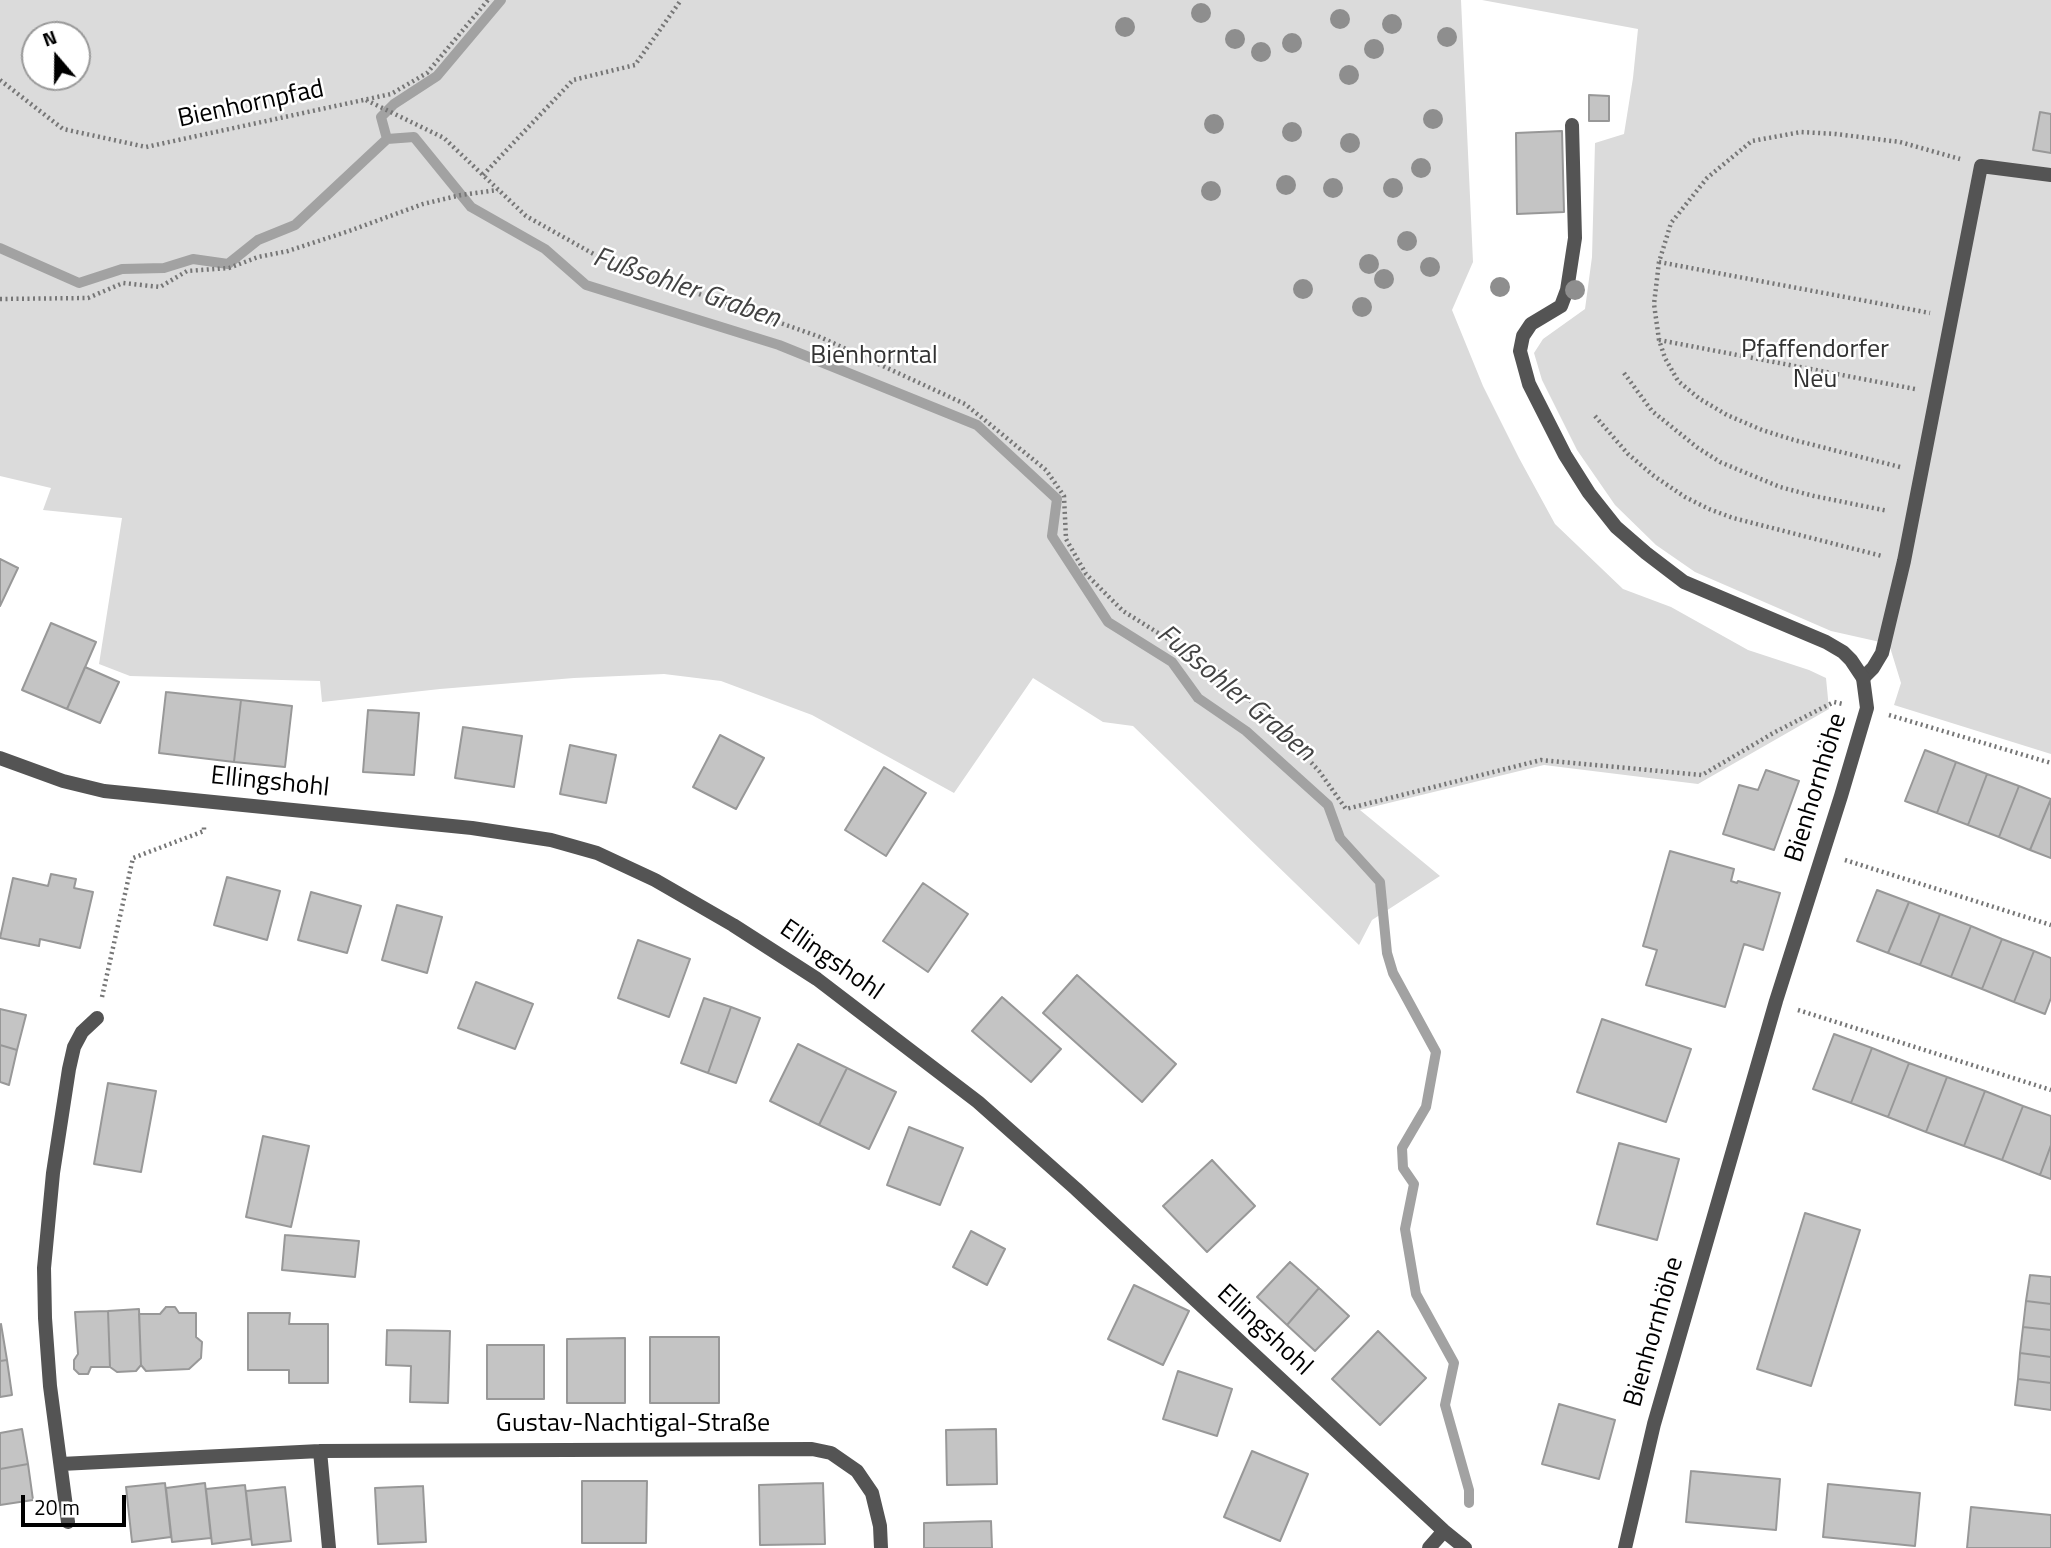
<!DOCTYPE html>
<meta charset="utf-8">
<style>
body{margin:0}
#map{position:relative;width:2051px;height:1548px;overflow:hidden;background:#fff;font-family:"Titillium Web",sans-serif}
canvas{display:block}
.north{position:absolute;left:21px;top:21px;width:70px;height:70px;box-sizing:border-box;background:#fff;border:2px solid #999;border-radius:50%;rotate:340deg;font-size:19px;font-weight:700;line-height:28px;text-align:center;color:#000}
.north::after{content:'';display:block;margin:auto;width:24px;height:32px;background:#000;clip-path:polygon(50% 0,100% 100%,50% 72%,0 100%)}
.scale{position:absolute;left:21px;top:1495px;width:105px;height:32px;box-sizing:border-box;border:4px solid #000;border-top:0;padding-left:9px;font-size:21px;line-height:24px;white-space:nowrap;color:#000;-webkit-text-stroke:5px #fff;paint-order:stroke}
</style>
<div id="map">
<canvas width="2051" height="1548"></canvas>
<div class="north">N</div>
<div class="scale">20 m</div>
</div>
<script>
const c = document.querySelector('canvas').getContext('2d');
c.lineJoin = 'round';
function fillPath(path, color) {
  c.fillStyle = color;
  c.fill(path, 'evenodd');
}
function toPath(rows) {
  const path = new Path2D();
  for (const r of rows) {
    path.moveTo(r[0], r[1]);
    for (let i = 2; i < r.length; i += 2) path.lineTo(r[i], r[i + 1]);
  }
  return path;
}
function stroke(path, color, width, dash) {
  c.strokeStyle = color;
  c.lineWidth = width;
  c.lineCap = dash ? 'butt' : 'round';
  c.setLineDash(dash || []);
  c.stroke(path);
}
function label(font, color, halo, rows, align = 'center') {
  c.font = font + ' "Titillium Web",sans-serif';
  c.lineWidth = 5;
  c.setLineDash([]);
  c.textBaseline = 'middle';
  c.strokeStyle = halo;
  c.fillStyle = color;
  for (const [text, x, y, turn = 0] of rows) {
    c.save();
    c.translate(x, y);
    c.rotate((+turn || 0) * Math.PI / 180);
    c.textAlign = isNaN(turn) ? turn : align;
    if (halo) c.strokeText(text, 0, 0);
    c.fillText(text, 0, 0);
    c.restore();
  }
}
const green = toPath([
 [0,0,1461,0,1473,262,1452,310,1483,386,1519,458,1555,524,1623,589,1671,607,1748,650,1809,670,1826,678,1829,709,1698,784,1544,765,1360,810,1440,876,1372,920,1359,945,1133,726,1103,722,1033,678,954,793,812,715,721,681,664,674,574,678,440,689,322,702,320,681,130,676,99,664,122,518,43,510,51,488,0,476],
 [35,35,77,35,77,77,35,77],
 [1482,0,2051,0,2051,754,1894,705,1901,683,1889,644,1831,631,1695,572,1656,545,1615,505,1577,450,1542,380,1534,353,1543,339,1585,309,1592,257,1595,143,1624,134,1633,78,1638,29]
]);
const stream = toPath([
 [387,139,414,137,471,207,545,249,586,285,779,345,977,425,1057,499,1052,536,1108,622,1172,662,1198,698,1246,731,1328,805,1340,838,1380,882,1387,953,1393,973,1436,1052,1426,1107,1402,1148,1403,1168,1414,1184,1405,1229,1416,1294,1454,1363,1445,1405,1469,1490,1469,1503],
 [0,248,79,283,122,269,164,268,193,259,228,264,258,240,295,225,387,139,381,117,394,104,437,76,501,0]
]);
const building = toPath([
 [1589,95,1609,96,1609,121,1589,121,1589,95],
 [2040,112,2051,114,2051,153,2033,150,2040,112],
 [1562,131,1564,212,1517,214,1516,133,1562,131],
 [0,559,18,568,0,606,0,559],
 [51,623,96,642,67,709,22,690,51,623],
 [85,667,119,682,100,723,67,709,85,667],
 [166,692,241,700,234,762,159,753,166,692],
 [241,700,292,706,285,767,234,762,241,700],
 [368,710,419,713,414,775,363,772,368,710],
 [463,727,522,736,514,787,455,778,463,727],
 [720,735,764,758,736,809,693,787,720,735],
 [570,745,616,755,606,803,560,794,570,745],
 [1925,750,1956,762,1937,813,1905,801,1925,750],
 [1956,762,1987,774,1968,825,1937,813,1956,762],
 [884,767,926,793,886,856,845,830,884,767],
 [1766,770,1799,781,1774,850,1723,834,1739,785,1758,790,1766,770],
 [1987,774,2019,786,1999,837,1968,825,1987,774],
 [2019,786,2051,799,2030,850,1999,837,2019,786],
 [2051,799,2051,858,2030,850,2051,799],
 [1670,851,1734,869,1731,881,1737,883,1738,881,1780,893,1763,950,1744,944,1725,1007,1646,985,1657,950,1643,946,1670,851],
 [51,874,76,879,74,888,93,892,80,948,40,939,39,946,0,938,13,878,48,886,51,874],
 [227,877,280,891,267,940,214,925,227,877],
 [923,883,968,914,928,972,883,941,923,883],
 [1877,890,1909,902,1888,953,1857,941,1877,890],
 [311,892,361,906,347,953,298,940,311,892],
 [1909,902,1940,914,1920,965,1888,953,1909,902],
 [397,905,442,917,427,973,382,960,397,905],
 [1940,914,1971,926,1951,977,1920,965,1940,914],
 [1971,926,2002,939,1982,989,1951,977,1971,926],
 [2002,939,2034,951,2014,1002,1982,989,2002,939],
 [638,940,690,959,669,1017,618,998,638,940],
 [2034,951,2051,958,2051,998,2045,1014,2014,1002,2034,951],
 [1077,975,1176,1064,1142,1102,1043,1013,1077,975],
 [476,982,533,1004,515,1049,458,1028,476,982],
 [1002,997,1061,1049,1031,1082,972,1031,1002,997],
 [704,998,731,1007,708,1073,681,1063,704,998],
 [731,1007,760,1018,736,1083,708,1073,731,1007],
 [0,1009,26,1015,17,1050,0,1045,0,1009],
 [1602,1019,1691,1049,1666,1122,1577,1092,1602,1019],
 [1834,1034,1872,1048,1851,1103,1813,1089,1834,1034],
 [798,1044,847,1068,819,1125,770,1101,798,1044],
 [0,1045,17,1050,9,1085,0,1082,0,1045],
 [1872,1048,1909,1063,1888,1117,1851,1103,1872,1048],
 [1909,1063,1947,1077,1926,1132,1888,1117,1909,1063],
 [847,1068,896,1092,869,1149,819,1125,847,1068],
 [1947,1077,1985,1091,1964,1146,1926,1132,1947,1077],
 [108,1083,156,1091,141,1172,94,1164,108,1083],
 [1985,1091,2023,1106,2002,1160,1964,1146,1985,1091],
 [2023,1106,2051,1116,2051,1145,2040,1175,2002,1160,2023,1106],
 [909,1127,963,1148,940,1205,887,1185,909,1127],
 [263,1136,309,1146,291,1227,246,1217,263,1136],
 [1619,1143,1679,1159,1657,1240,1597,1224,1619,1143],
 [2051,1145,2051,1179,2040,1175,2051,1145],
 [1212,1160,1255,1206,1207,1252,1163,1206,1212,1160],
 [1805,1213,1860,1230,1811,1386,1757,1369,1805,1213],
 [971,1231,1005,1249,987,1285,953,1267,971,1231],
 [285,1235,359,1241,355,1277,282,1270,285,1235],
 [1290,1262,1319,1288,1287,1325,1257,1297,1290,1262],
 [2030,1275,2051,1277,2051,1304,2026,1301,2030,1275],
 [1134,1285,1189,1311,1163,1365,1108,1339,1134,1285],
 [1319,1288,1349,1316,1315,1351,1287,1325,1319,1288],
 [2026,1301,2051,1304,2051,1330,2023,1327,2026,1301],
 [166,1307,175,1307,179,1313,196,1313,196,1337,202,1342,201,1358,189,1369,146,1371,141,1365,139,1314,160,1314,166,1307],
 [139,1309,141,1365,136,1371,117,1372,110,1367,108,1311,139,1309],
 [108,1311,110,1367,91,1367,88,1374,79,1374,74,1369,74,1360,78,1354,75,1312,108,1311],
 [248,1313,290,1313,289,1324,328,1324,328,1383,289,1383,289,1370,248,1370,248,1313],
 [1,1324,7,1360,0,1361,0,1325,1,1324],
 [2023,1327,2051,1330,2051,1357,2020,1353,2023,1327],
 [387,1330,450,1331,448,1403,410,1402,411,1366,386,1365,387,1330],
 [1378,1331,1426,1378,1380,1425,1332,1379,1378,1331],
 [650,1337,719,1337,719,1403,650,1403,650,1337],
 [625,1338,625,1403,567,1403,567,1339,625,1338],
 [487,1345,544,1345,544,1399,487,1399,487,1345],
 [2020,1353,2051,1357,2051,1383,2018,1379,2020,1353],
 [7,1360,12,1395,0,1397,0,1361,7,1360],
 [1178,1371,1232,1389,1217,1436,1163,1419,1178,1371],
 [2018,1379,2051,1383,2051,1410,2015,1405,2018,1379],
 [1559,1404,1615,1420,1599,1479,1542,1464,1559,1404],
 [22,1429,28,1464,0,1469,0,1433,22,1429],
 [996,1429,997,1484,947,1485,946,1430,996,1429],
 [1252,1451,1308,1474,1280,1541,1224,1517,1252,1451],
 [28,1464,33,1500,0,1505,0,1469,28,1464],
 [1691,1471,1780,1479,1776,1530,1686,1522,1691,1471],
 [582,1481,647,1481,646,1543,582,1543,582,1481],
 [165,1483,171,1537,132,1542,126,1487,165,1483],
 [205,1483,211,1538,172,1542,166,1488,205,1483],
 [823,1483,825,1544,760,1545,759,1485,823,1483],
 [1828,1484,1920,1493,1915,1546,1823,1537,1828,1484],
 [245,1485,251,1539,212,1544,206,1489,245,1485],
 [423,1486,426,1542,378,1544,375,1488,423,1486],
 [285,1487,291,1541,252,1545,246,1491,285,1487],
 [1971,1507,2051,1515,2051,1548,1967,1548,1971,1507],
 [991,1521,992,1548,924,1548,924,1523,991,1521]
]);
const path = toPath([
 [0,80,63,129,146,147,391,94,427,73,488,0],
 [366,100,444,138,526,216,606,261,820,337,965,404,1046,470,1064,496,1066,539,1086,574,1123,611,1211,666,1267,715,1319,771,1346,809,1541,760,1702,775,1775,732,1834,702,1843,704],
 [483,175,573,80,635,65,681,0],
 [1659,262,1930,313],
 [0,299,88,298,123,283,160,287,187,271,229,268,258,257,288,251,349,231,423,204,461,195,498,190],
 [1659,340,1915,389],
 [1624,373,1652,411,1698,448,1720,462,1780,487,1814,496,1888,511],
 [1595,416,1628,454,1654,476,1685,497,1709,509,1733,518,1882,556],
 [1900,467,1794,440,1762,430,1727,415,1700,399,1678,381,1665,358,1659,340,1654,304,1659,262,1671,223,1707,178,1752,141,1801,132,1836,134,1900,142,1960,159],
 [1889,715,2051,763],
 [1845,860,2051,925],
 [102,997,133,858,204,831,204,827],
 [1798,1010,2051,1090]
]);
const lane = toPath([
 [1863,678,1873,668,1882,653,1904,561,1981,166,2051,175]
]);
const street = toPath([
 [1572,125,1575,238,1567,290,1561,306,1531,324,1523,336,1520,351,1529,384,1565,455,1589,493,1616,527,1646,553,1684,582,1826,642,1843,652,1851,660,1863,678,1867,708,1841,796,1776,1001,1654,1424,1625,1548],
 [0,758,63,781,104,791,472,828,551,840,597,853,655,880,733,925,817,979,978,1102,1076,1189,1444,1531,1465,1548],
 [320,1451,329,1548],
 [61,1464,320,1451,812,1449,831,1453,857,1471,872,1493,880,1526,881,1548],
 [68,1522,50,1386,45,1318,44,1268,53,1173,69,1069,74,1047,82,1032,97,1018],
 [1429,1548,1444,1531]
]);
const trees = [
 [1201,13],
 [1340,19],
 [1392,24],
 [1125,27],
 [1447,37],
 [1235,39],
 [1292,43],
 [1374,49],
 [1261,52],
 [1349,75],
 [1433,119],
 [1214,124],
 [1292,132],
 [1350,143],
 [1421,168],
 [1286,185],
 [1333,188],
 [1393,188],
 [1211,191],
 [1407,241],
 [1369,264],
 [1430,267],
 [1384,279],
 [1500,287],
 [1303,289],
 [1575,290],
 [1362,307]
];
const streetNames = [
 ["Bienhornpfad",251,105,-12],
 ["Ellingshohl",270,783,6],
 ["Bienhornhöhe",1817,788,-73],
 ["Ellingshohl",831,961,35],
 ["Ellingshohl",1264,1331,43],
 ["Bienhornhöhe",1655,1332,-74],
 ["Gustav-Nachtigal-Straße",633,1425]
];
const parkNames = [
 ["Pfaffendorfer",1815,351],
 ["Neu",1815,381],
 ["Bienhorntal",874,357]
];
const waterNames = [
 ["Fußsohler Graben",686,289,19],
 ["Fußsohler Graben",1235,694,40]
];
fillPath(green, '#dbdbdb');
stroke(stream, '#a2a2a2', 10);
fillPath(building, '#c4c4c4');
stroke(building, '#989898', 2);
stroke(path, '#767676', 4.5, [2, 3.5]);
stroke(lane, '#545454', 14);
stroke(street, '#545454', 14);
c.fillStyle = '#8e8e8e';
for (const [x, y] of trees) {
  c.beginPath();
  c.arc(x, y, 10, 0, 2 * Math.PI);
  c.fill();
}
label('26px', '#000', '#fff', streetNames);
label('26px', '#323232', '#fff', parkNames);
label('italic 28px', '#434343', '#fff', waterNames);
</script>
